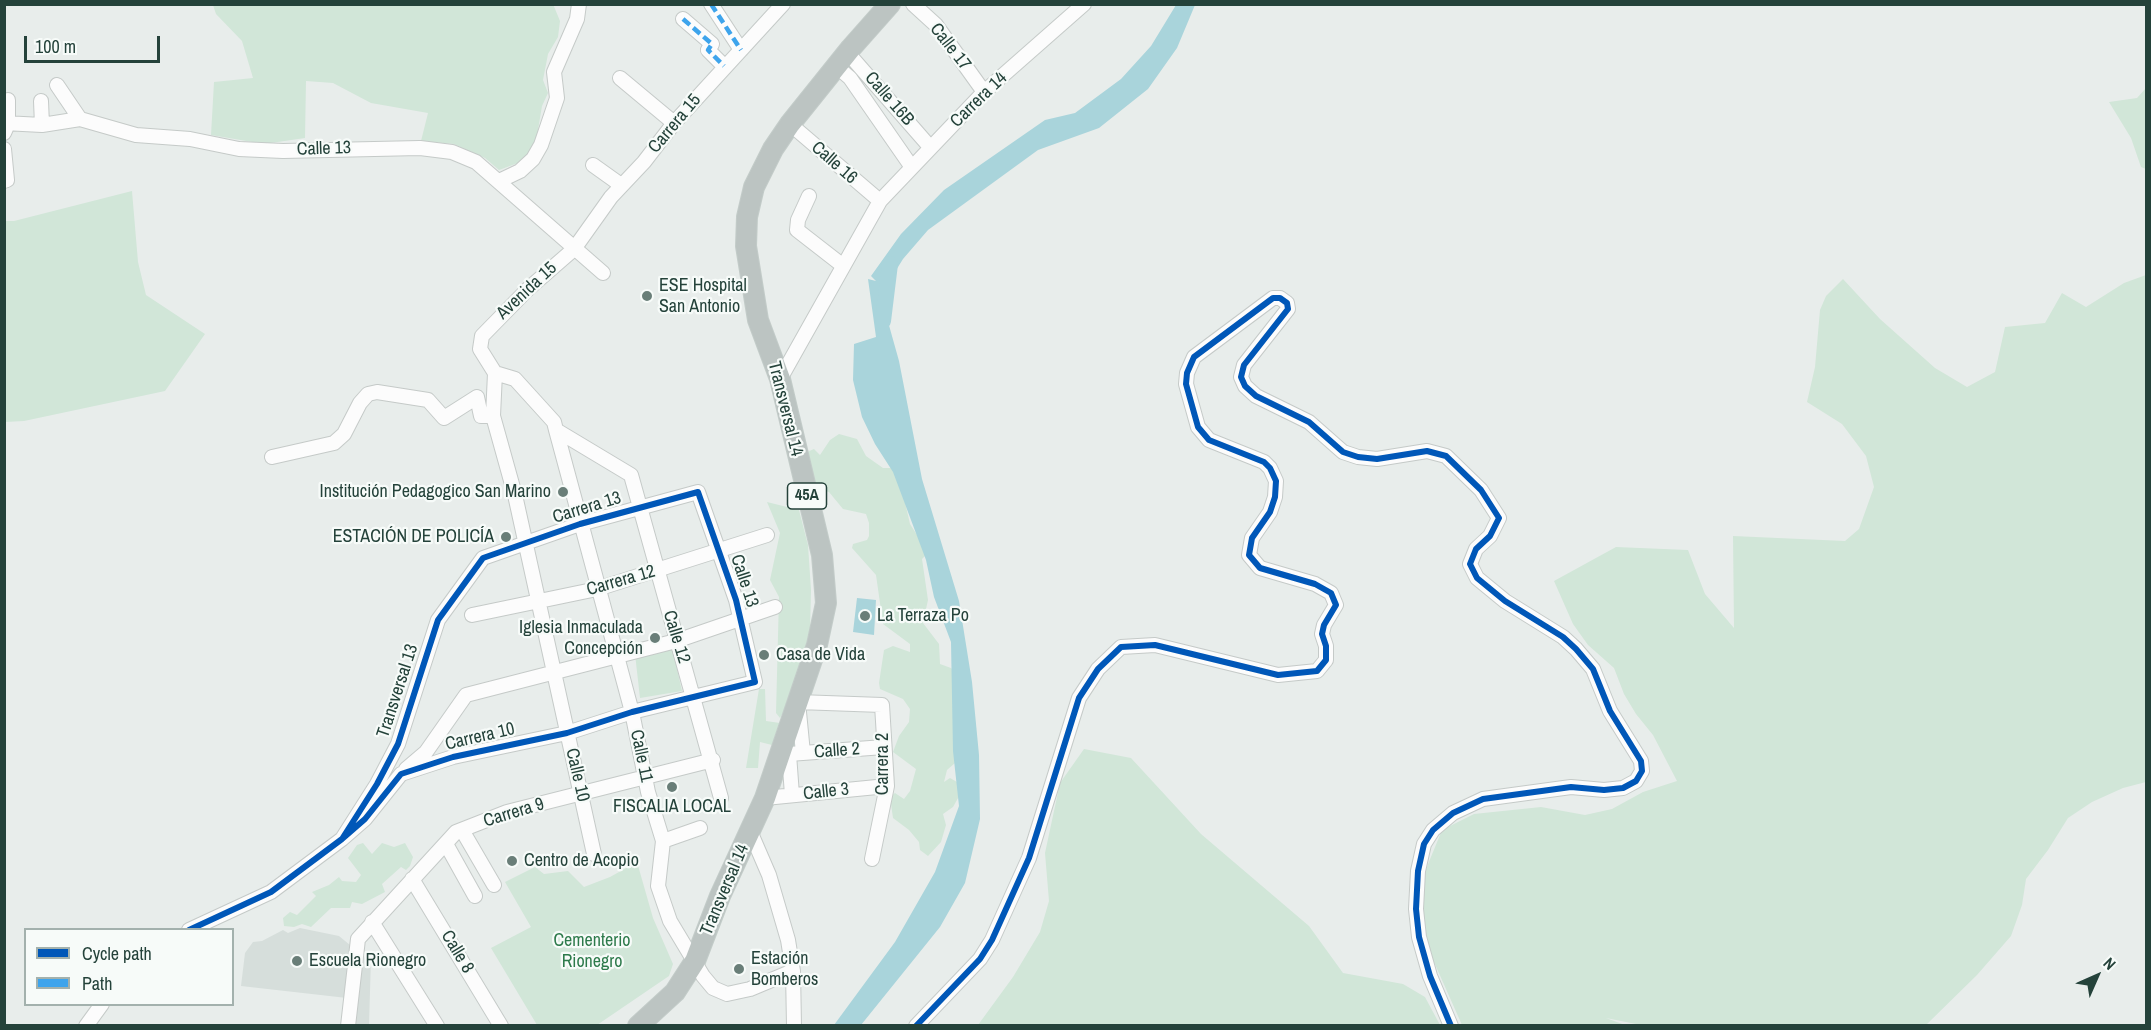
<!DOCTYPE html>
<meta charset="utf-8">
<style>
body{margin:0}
#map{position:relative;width:2151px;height:1030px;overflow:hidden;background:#e8edeb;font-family:"Archivo Narrow",sans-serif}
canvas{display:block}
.frame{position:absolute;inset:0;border:6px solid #24423a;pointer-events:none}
.legend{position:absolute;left:24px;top:928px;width:210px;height:78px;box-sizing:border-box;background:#f7fbf9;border:2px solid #a3b1ad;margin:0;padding:8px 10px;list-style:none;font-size:18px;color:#24423a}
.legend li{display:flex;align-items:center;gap:12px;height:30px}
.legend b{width:30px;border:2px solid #a3b1ad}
.north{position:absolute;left:2067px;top:946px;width:60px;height:60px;-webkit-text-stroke:4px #f7fbf9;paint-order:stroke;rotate:45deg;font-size:16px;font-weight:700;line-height:24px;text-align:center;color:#24423a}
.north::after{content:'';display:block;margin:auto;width:21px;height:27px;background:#24423a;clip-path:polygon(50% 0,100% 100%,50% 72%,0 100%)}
.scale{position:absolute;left:24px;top:36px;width:136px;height:27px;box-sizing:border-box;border:3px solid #24423a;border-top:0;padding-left:8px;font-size:18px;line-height:21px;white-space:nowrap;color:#24423a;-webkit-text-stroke:4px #f7fbf9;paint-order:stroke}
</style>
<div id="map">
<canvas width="2151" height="1030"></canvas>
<div class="frame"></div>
<ul class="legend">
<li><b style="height:8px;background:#0057b8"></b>Cycle path</li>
<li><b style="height:8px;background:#3ea4ec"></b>Path</li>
</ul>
<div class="north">N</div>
<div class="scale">100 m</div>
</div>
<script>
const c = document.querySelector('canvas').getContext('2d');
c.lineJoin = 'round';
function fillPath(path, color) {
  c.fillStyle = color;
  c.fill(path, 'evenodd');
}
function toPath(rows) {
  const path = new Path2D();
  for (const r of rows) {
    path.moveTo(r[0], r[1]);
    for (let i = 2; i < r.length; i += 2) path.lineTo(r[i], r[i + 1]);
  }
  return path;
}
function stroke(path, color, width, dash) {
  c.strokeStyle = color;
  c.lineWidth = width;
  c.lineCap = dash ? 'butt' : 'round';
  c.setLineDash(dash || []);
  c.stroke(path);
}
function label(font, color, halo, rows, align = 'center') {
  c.font = font + ' "Archivo Narrow",sans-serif';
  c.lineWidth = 4.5;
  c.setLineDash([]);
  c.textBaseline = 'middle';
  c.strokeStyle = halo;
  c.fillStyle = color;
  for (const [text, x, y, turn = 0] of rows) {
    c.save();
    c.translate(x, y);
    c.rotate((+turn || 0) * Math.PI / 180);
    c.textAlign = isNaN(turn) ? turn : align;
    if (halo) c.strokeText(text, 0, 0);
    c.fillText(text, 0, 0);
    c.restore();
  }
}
const built = toPath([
 [300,928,339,936,350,945,347,998,241,986,245,953,253,942,262,941,283,930,288,933],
 [358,957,371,958,369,1025,356,1025]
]);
const green = toPath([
 [553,4,560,21,558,37,548,54,543,80,548,93,542,106,536,142,526,160,499,170,485,158,454,144,421,141,428,113,371,103,333,83,306,81,305,138,264,144,211,135,214,82,253,78,242,41,216,14,213,5],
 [2146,88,2146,169,2141,167,2131,138,2109,102,2137,98],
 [132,191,138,262,146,295,205,334,165,391,24,421,5,422,5,221,14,221],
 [2146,275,2146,782,2123,788,2092,802,2068,818,2048,850,2026,879,2022,905,2011,936,1977,975,1926,1025,1646,1026,1606,1018,1625,1025,1462,1025,1422,935,1424,874,1442,830,1474,814,1541,807,1585,815,1612,809,1643,792,1677,781,1653,735,1636,714,1624,694,1614,668,1588,645,1573,624,1554,581,1616,547,1688,550,1705,594,1734,628,1733,536,1845,541,1859,529,1874,487,1866,456,1842,424,1807,402,1815,367,1820,310,1826,296,1843,279,1880,319,1935,368,1967,387,1995,372,2005,327,2045,323,2062,293,2086,307,2124,283],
 [839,434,857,439,866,456,883,468,891,468,899,476,910,524,917,535,925,536,928,553,922,559,928,600,923,623,939,644,940,664,951,668,959,677,955,763,947,770,944,782,950,778,957,782,962,791,953,807,943,814,946,825,941,842,928,856,920,850,919,842,909,830,893,818,890,797,895,793,904,799,910,791,916,769,893,752,899,736,909,722,910,709,903,699,880,689,879,683,884,650,893,646,910,652,910,644,883,624,876,575,852,548,853,544,867,540,869,536,869,523,866,514,843,509,829,492,812,488,800,455,814,449,820,455,830,440],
 [767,502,799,510,808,545,811,590,810,632,801,668,792,696,780,718,776,713,779,597,770,580,780,533],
 [671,642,682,691,640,698,635,654],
 [759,689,765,689,766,721,780,723,783,734,772,745,760,742,758,768,746,768],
 [1084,749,1131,758,1201,834,1309,926,1343,973,1403,984,1425,997,1440,1025,978,1025,1013,977,1040,932,1049,901,1045,853,1060,783],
 [363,843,372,854,382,843,394,847,405,843,413,857,410,866,406,870,401,867,382,884,385,892,362,904,352,902,350,908,331,908,311,927,302,924,294,927,284,926,283,918,290,912,297,915,316,896,312,892,329,885,339,877,342,881,356,882,361,875,348,858,357,845],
 [637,862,653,918,673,964,669,976,597,1025,537,1025,491,948,531,927,505,882,535,867,544,874,568,871,584,887,610,877]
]);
const water = toPath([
 [1176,5,1195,5,1177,48,1148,89,1099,128,1038,150,928,230,903,259,885,288,885,311,899,361,922,479,959,601,972,682,979,755,980,819,965,883,940,927,861,1025,834,1025,895,942,935,872,959,806,953,751,951,642,934,597,926,560,893,472,875,444,862,417,853,380,854,344,876,337,868,279,876,281,871,276,901,234,944,190,1045,120,1075,113,1121,79,1151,46],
 [857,598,876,600,874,635,853,632]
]);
const river = toPath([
 [883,321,890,264]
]);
const minor = toPath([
 [711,4,741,50],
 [913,4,936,25,984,92],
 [683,19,712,44,708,50,724,66],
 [847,52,930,147],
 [836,66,850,78,911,166],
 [620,78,674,123],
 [57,85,80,119],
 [41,101,42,125],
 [4,123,42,125,80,119,136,135,190,139,239,149,283,151,420,148,452,152,476,162,603,273],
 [790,124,880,201],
 [4,133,8,124,8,100],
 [4,149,7,180,4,181],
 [593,165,621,185],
 [499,181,520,171,533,159,541,145,557,98,554,72,577,19,579,4],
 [809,196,798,220,797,230,842,265],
 [495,373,515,379,554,422,556,430,632,712,648,792,663,841,658,886,670,921,703,976,713,988,727,994,750,989,793,971],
 [495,373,493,416,515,495,594,854],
 [495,373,480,349,482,336,528,289,574,249,611,197,644,162,674,123,783,4],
 [780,379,880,201,984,92,1084,4],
 [556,430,631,475,721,798],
 [272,457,334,443,344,434,360,403,368,394,377,392,428,400,444,418,477,397,481,416,493,416],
 [472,615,597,589,767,535],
 [803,753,798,702,882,705,887,786,872,859],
 [406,769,426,752,466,695,676,641,775,607],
 [792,795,789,754,884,747],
 [765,798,887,786],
 [462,830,494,885],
 [750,831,769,875,788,940,793,971,794,1026],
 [663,841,700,828],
 [446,844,475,896],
 [412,879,501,1026],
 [372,922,437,1026],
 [189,930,271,892,342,839,365,819,401,774,453,757,567,733,632,712,755,682,736,600,698,492,580,524,483,558,438,620,398,744,377,784,342,839],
 [86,1026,102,1004],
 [348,1026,358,939,456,832,507,812,713,760],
 [916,1026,980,959,992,940,1029,858,1079,698,1098,669,1121,647,1155,645,1278,675,1317,671,1326,660,1326,646,1322,634,1324,625,1336,605,1331,593,1315,584,1260,568,1249,555,1252,538,1270,512,1275,497,1276,481,1270,468,1264,462,1209,440,1198,427,1186,384,1187,373,1194,357,1273,298,1280,298,1287,303,1288,309,1244,365,1241,377,1245,386,1256,396,1309,422,1343,452,1358,457,1377,459,1427,451,1446,456,1481,490,1499,518,1490,536,1476,549,1470,564,1477,578,1505,601,1563,637,1576,649,1593,669,1610,711,1641,761,1642,771,1636,781,1623,788,1604,790,1571,787,1483,799,1453,813,1433,830,1424,844,1418,871,1416,909,1419,937,1430,976,1451,1026]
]);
const highway = toPath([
 [638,1026,675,992,695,961,720,896,765,798,817,645,826,603,822,555,780,379,758,320,746,246,747,217,754,187,773,149,790,124,851,48,890,4]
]);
const quiet = toPath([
 [711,4,741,50],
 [683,19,712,44,708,50,724,66]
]);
const cycleway = toPath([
 [189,930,271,892,342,839,365,819,401,774,453,757,567,733,632,712,755,682,736,600,698,492,580,524,483,558,438,620,398,744,377,784,342,839],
 [916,1026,980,959,992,940,1029,858,1079,698,1098,669,1121,647,1155,645,1278,675,1317,671,1326,660,1326,646,1322,634,1324,625,1336,605,1331,593,1315,584,1260,568,1249,555,1252,538,1270,512,1275,497,1276,481,1270,468,1264,462,1209,440,1198,427,1186,384,1187,373,1194,357,1273,298,1280,298,1287,303,1288,309,1244,365,1241,377,1245,386,1256,396,1309,422,1343,452,1358,457,1377,459,1427,451,1446,456,1481,490,1499,518,1490,536,1476,549,1470,564,1477,578,1505,601,1563,637,1576,649,1593,669,1610,711,1641,761,1642,771,1636,781,1623,788,1604,790,1571,787,1483,799,1453,813,1433,830,1424,844,1418,871,1416,909,1419,937,1430,976,1451,1026]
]);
const markers = [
 [647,296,6,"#697e78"],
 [563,492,6,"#697e78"],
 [506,537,6,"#697e78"],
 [865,616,6,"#697e78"],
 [655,638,6,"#697e78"],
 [764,655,6,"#697e78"],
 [672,787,6,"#697e78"],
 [512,861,6,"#697e78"],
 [297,961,6,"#697e78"],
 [739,969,6,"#697e78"]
];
const shields = [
 [807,496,39]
];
const shieldNames = [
 ["45A",807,496]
];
const streetNames = [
 ["Calle 17",950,47,52],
 ["Calle 16B",889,99,49],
 ["Carrera 14",979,100,-44],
 ["Carrera 15",675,124,-50],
 ["Calle 13",324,149,-2],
 ["Calle 16",834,163,41],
 ["Avenida 15",527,291,-43],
 ["Transversal 14",785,409,76],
 ["Carrera 13",587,508,-17],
 ["Carrera 12",621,581,-16],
 ["Calle 13",744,581,72],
 ["Calle 12",676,637,73],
 ["Transversal 13",398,691,-72],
 ["Carrera 10",480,737,-13],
 ["Calle 2",837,751,-4],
 ["Calle 11",641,756,78],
 ["Carrera 2",883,764,-90],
 ["Calle 10",577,775,77],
 ["Calle 3",826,792,-6],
 ["Carrera 9",514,813,-17],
 ["Transversal 14",725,890,-67],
 ["Calle 8",457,952,59]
];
const poiNames = [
 ["ESE Hospital",659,286],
 ["San Antonio",659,307],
 ["Institución Pedagogico San Marino",551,492,"right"],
 ["ESTACIÓN DE POLICÍA",494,537,"right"],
 ["La Terraza Po",877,616],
 ["Iglesia Inmaculada",643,628,"right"],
 ["Concepción",643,649,"right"],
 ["Casa de Vida",776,655],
 ["FISCALIA LOCAL",672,807,"center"],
 ["Centro de Acopio",524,861],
 ["Estación",751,959],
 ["Bomberos",751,980],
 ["Escuela Rionegro",309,961]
];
const parkNames = [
 ["Cementerio",592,941],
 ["Rionegro",592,962]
];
fillPath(built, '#d6dedb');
fillPath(green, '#d1e6d8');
fillPath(water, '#a9d4db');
stroke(river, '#a9d4db', 16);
stroke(minor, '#c5cac8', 16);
stroke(highway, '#c3ccc9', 22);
stroke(minor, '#fcfcfc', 14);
stroke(highway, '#bcc4c2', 20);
stroke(quiet, '#3ea4ec', 4.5, [9, 4.5]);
stroke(cycleway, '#0057b8', 6);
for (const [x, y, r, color] of markers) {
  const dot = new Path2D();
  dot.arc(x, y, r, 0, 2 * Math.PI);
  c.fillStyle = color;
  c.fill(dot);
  stroke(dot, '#f7fbf9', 2);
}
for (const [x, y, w] of shields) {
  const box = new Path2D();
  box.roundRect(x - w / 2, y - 13, w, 26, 4.5);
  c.fillStyle = '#f7fbf9';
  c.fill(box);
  stroke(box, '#24423a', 1.5);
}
label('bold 16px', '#24423a', null, shieldNames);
label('18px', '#24423a', '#f7fbf9', streetNames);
label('18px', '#24423a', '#f7fbf9', poiNames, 'left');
label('18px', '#2d7a4b', '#f7fbf9', parkNames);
</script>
